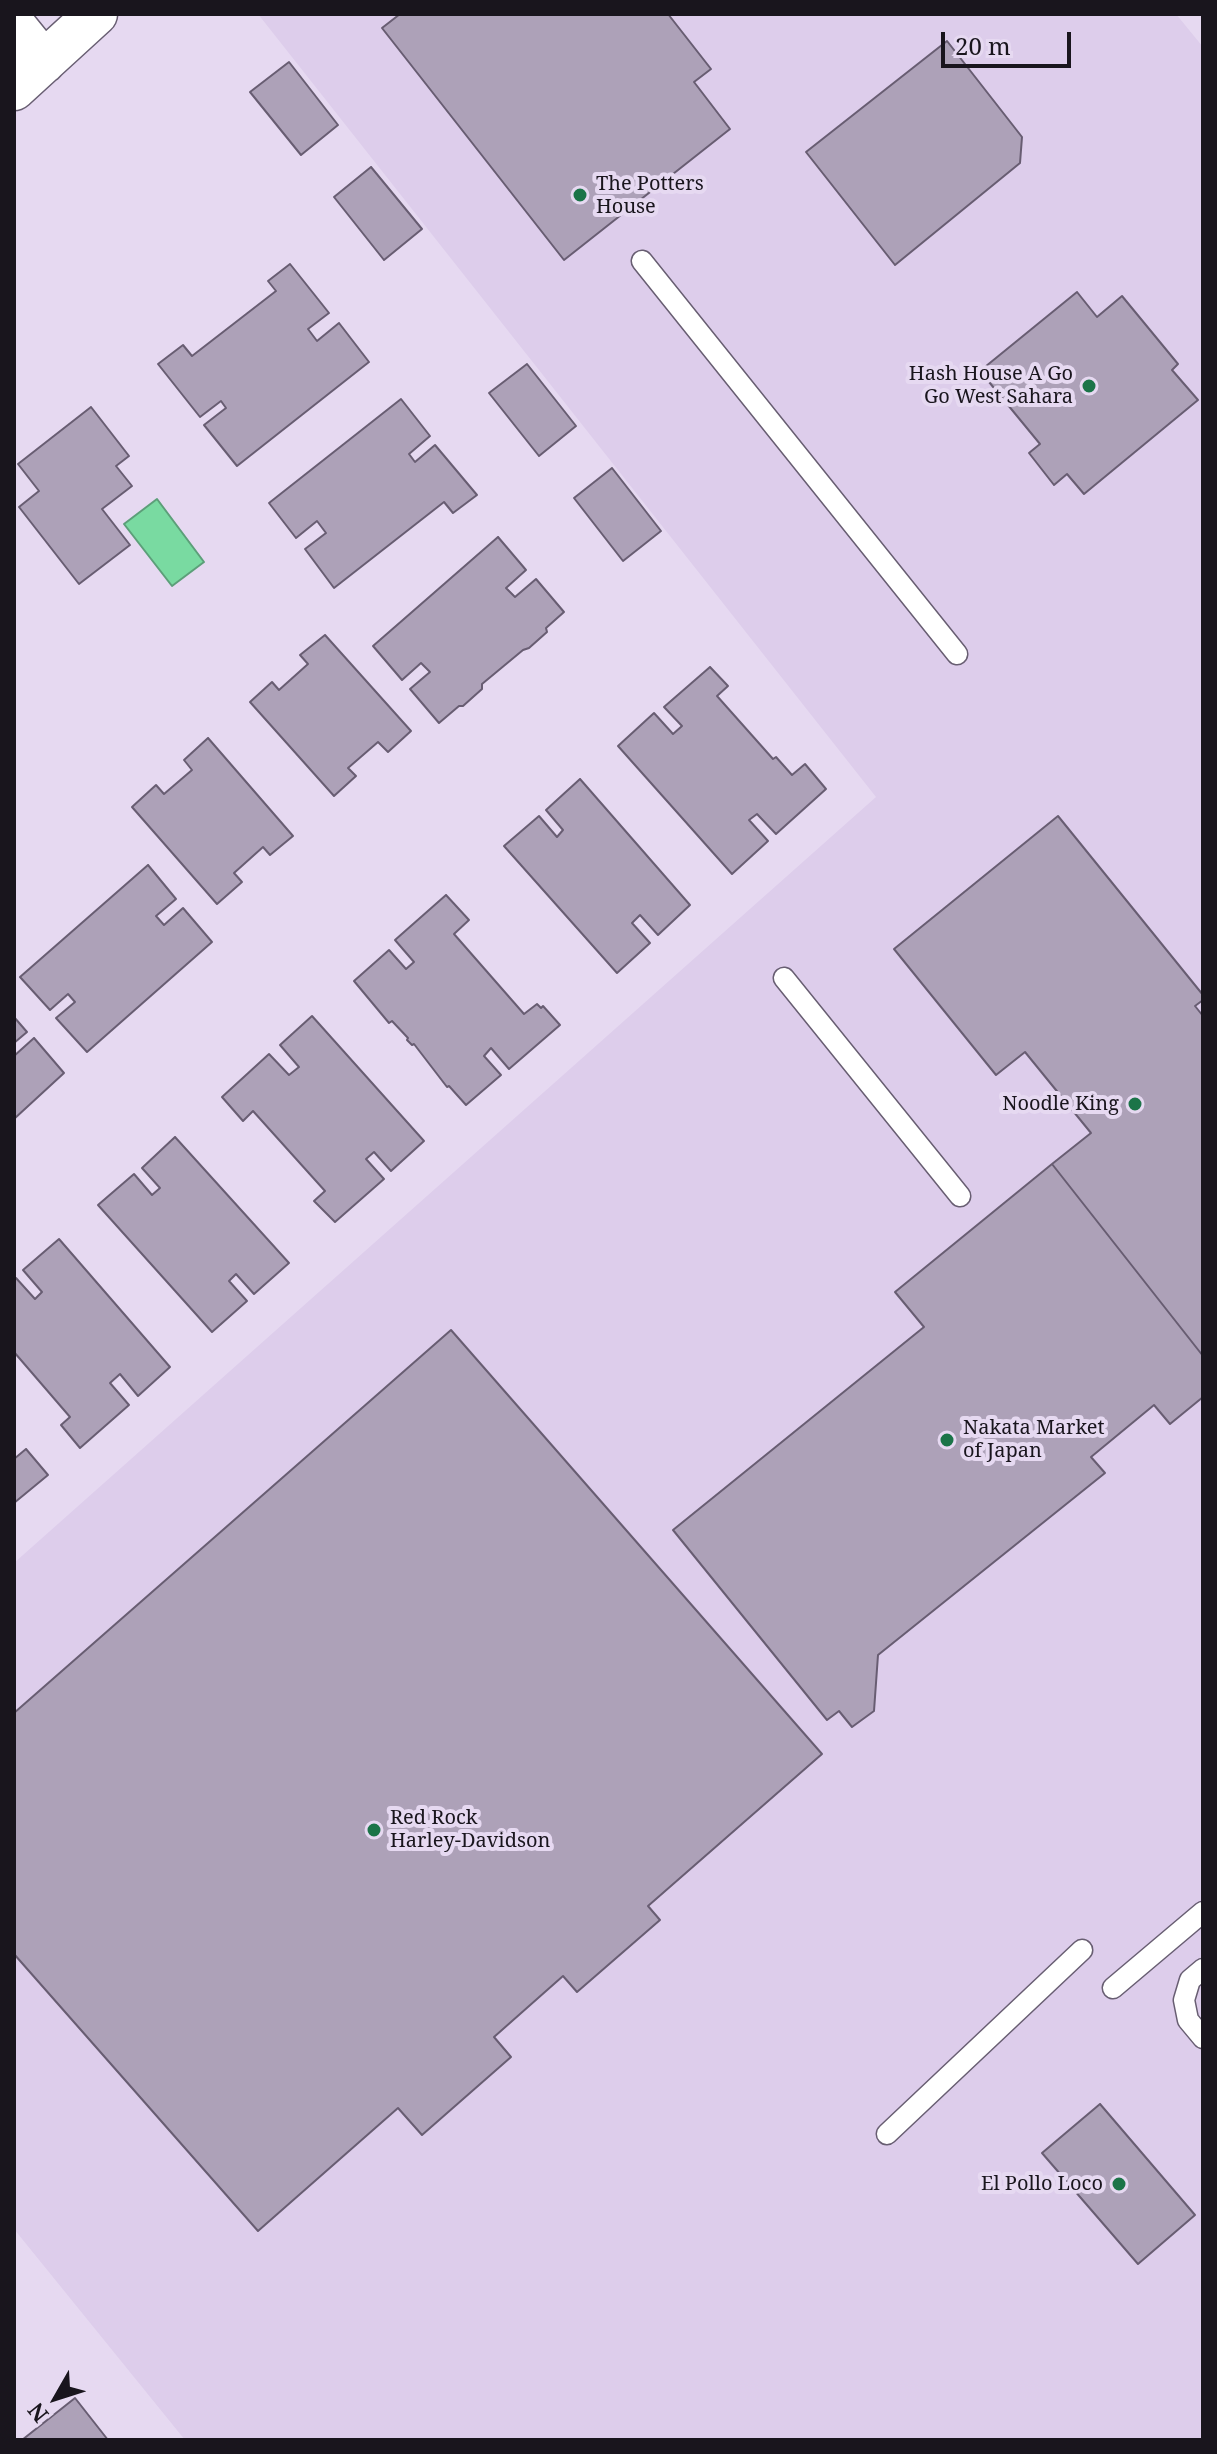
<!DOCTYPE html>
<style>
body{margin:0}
#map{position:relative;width:1217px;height:2454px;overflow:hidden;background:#e6d9f1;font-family:"Noto Serif",serif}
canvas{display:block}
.frame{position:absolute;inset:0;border:16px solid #19151d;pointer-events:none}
.north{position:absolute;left:16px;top:2358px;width:80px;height:80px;-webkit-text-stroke:6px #e6d9f1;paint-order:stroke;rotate:231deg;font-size:22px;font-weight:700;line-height:32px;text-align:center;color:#19151d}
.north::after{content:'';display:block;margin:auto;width:28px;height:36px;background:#19151d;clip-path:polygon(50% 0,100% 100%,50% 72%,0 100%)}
.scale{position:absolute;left:941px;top:32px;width:130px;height:36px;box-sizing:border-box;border:4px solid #19151d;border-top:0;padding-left:10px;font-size:24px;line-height:28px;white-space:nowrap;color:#19151d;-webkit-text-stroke:6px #e6d9f1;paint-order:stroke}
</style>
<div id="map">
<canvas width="1217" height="2454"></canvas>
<div class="frame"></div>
<div class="north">N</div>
<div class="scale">20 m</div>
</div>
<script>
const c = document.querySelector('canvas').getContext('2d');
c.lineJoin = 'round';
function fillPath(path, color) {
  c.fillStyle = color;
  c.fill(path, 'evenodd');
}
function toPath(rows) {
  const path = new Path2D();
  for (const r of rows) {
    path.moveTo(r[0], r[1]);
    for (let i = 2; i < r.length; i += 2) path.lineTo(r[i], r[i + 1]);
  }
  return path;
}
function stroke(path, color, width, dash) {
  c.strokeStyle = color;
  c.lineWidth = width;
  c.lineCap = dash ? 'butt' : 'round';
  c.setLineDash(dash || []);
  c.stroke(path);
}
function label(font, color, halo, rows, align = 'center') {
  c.font = font + ' "Noto Serif",serif';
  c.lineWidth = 8;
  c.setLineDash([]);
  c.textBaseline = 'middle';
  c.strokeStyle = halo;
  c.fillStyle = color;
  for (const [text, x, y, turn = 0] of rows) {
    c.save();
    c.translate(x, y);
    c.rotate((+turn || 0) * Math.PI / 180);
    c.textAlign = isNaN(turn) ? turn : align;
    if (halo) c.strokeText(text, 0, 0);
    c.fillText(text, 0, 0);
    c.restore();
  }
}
const built = toPath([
 [258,14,1176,14,1203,47,1203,2440,185,2440,14,2229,14,1563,876,797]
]);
const water = toPath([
 [157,499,204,562,172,586,124,524,157,499]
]);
const building = toPath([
 [400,14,668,14,711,69,694,82,730,129,564,260,382,28,400,14],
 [947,41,1022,137,1020,163,895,265,806,152,947,41],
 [289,62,338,125,301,155,250,92,289,62],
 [371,167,422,229,384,260,334,197,371,167],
 [290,264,329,313,308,329,317,341,339,323,369,362,237,466,204,425,226,408,221,401,200,417,158,364,183,345,192,356,276,291,268,281,290,264],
 [1077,292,1097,317,1122,296,1178,364,1172,370,1198,400,1084,494,1067,474,1054,485,1029,453,1040,444,980,371,1077,292],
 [527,364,576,426,539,456,489,393,527,364],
 [401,399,430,436,409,454,415,462,435,445,477,495,453,513,444,502,334,588,305,549,326,533,317,521,296,538,269,503,401,399],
 [91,407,129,456,116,466,132,486,102,509,130,545,79,584,19,507,39,491,18,464,91,407],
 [612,468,661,531,623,561,574,498,612,468],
 [498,537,526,570,506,588,515,597,536,579,564,612,546,628,547,632,529,648,523,650,482,684,482,689,463,706,459,706,439,723,410,689,430,672,421,663,402,680,373,646,498,537],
 [325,635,411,731,388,752,378,742,348,768,356,776,334,796,250,702,272,682,279,690,308,664,300,655,325,635],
 [710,667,728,686,717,696,773,759,776,757,792,775,805,764,826,789,776,834,757,814,749,820,768,841,732,874,618,746,654,713,673,734,682,726,664,707,710,667],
 [208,738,293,836,270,855,263,847,234,873,242,882,217,904,132,807,156,785,164,794,192,770,184,760,208,738],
 [580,779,690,905,658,935,640,915,632,923,650,943,617,973,504,846,539,816,557,837,563,830,546,810,580,779],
 [1058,816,1203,995,1203,1000,1195,1006,1203,1016,1203,1356,1052,1164,1091,1133,1025,1052,996,1075,894,949,1058,816],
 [148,865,176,899,156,916,164,925,183,908,212,942,87,1052,56,1018,75,1002,68,994,50,1010,20,977,148,865],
 [446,895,469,920,454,934,524,1014,537,1004,541,1008,543,1006,560,1025,509,1069,491,1048,484,1056,501,1075,466,1105,449,1086,447,1087,414,1044,412,1045,407,1040,408,1038,392,1021,389,1023,354,981,389,950,406,969,414,962,395,940,446,895],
 [312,1016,424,1141,391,1171,374,1152,366,1159,384,1179,335,1222,314,1201,325,1191,253,1111,243,1121,222,1097,269,1054,289,1075,299,1067,280,1045,312,1016],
 [14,1017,27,1032,14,1043,14,1017],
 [34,1038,64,1073,14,1119,14,1056,34,1038],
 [175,1137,289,1263,254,1294,236,1274,229,1281,247,1301,212,1332,98,1205,134,1174,152,1195,160,1188,142,1168,175,1137],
 [1052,1164,1203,1356,1203,1397,1170,1424,1154,1405,1091,1457,1105,1473,878,1655,874,1711,852,1727,839,1711,827,1720,673,1530,924,1327,895,1292,1052,1164],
 [59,1239,170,1367,138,1396,120,1374,110,1383,129,1405,80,1448,61,1425,70,1417,14,1352,14,1280,16,1278,35,1299,42,1292,23,1270,59,1239],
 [451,1330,822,1754,648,1906,660,1920,577,1992,563,1976,494,2037,511,2057,422,2135,398,2108,258,2231,14,1954,14,1713,451,1330],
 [26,1449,48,1475,14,1503,14,1459,26,1449],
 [1100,2104,1195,2215,1138,2264,1042,2153,1100,2104],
 [75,2398,108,2440,22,2440,75,2398]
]);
const service = toPath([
 [642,261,957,654],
 [784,978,960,1196],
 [1203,1969,1190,1980,1184,2000,1188,2020,1203,2038],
 [1113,1988,1203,1912],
 [887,2134,1082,1950]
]);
const minor = toPath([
 [14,25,44,62],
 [14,89,96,14]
]);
const markers = [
 [580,195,8,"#1b7448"],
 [1089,386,8,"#1b7448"],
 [1135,1104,8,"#1b7448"],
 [947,1440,8,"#1b7448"],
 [374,1830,8,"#1b7448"],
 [1119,2184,8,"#1b7448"]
];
const poiNames = [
 ["The Potters",596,184],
 ["House",596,207],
 ["Hash House A Go",1073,374,"right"],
 ["Go West Sahara",1073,397,"right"],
 ["Noodle King",1119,1104,"right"],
 ["Nakata Market",963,1428],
 ["of Japan",963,1451],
 ["Red Rock",390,1818],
 ["Harley-Davidson",390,1841],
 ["El Pollo Loco",1103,2184,"right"]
];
fillPath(built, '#ddcdeb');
fillPath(water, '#79daa1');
stroke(water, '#5c9f79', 2);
fillPath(building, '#ada1b8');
stroke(building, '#685d72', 2);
stroke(service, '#685e72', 23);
stroke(minor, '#685e72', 45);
stroke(service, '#fff', 20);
stroke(minor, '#fff', 42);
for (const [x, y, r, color] of markers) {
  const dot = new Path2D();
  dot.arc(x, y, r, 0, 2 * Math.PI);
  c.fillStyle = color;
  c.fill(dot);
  stroke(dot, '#e6d9f1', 3);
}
label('20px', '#19151d', '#e6d9f1', poiNames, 'left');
</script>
